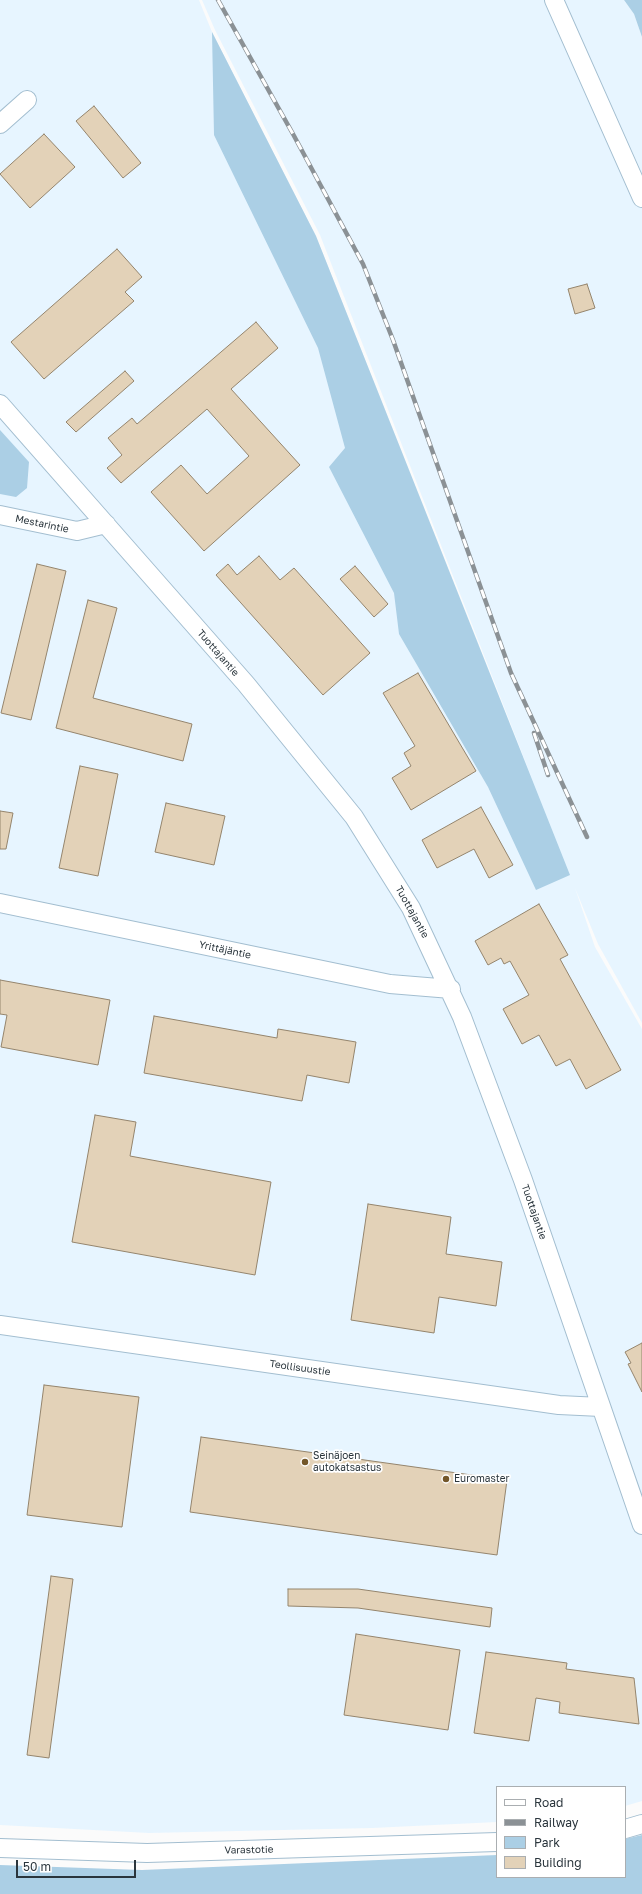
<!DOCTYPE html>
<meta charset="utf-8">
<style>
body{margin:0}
#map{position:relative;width:642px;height:1894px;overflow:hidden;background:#fbfbfb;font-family:"Golos Text",sans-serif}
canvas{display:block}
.legend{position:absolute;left:496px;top:1786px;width:130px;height:92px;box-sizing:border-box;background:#fff;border:1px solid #aaaeb1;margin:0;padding:5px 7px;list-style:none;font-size:12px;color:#2a353c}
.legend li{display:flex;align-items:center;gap:8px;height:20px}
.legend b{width:20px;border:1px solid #aaaeb1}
.scale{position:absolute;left:16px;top:1860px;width:120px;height:18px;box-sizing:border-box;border:2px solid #2a353c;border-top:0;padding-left:5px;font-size:12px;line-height:14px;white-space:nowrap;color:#2a353c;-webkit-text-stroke:3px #fff;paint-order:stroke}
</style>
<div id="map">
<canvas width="642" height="1894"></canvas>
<ul class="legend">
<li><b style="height:5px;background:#fff"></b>Road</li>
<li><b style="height:5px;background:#8b9195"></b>Railway</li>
<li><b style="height:11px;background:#abcfe5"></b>Park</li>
<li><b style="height:11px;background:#e3d2b8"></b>Building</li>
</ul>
<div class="scale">50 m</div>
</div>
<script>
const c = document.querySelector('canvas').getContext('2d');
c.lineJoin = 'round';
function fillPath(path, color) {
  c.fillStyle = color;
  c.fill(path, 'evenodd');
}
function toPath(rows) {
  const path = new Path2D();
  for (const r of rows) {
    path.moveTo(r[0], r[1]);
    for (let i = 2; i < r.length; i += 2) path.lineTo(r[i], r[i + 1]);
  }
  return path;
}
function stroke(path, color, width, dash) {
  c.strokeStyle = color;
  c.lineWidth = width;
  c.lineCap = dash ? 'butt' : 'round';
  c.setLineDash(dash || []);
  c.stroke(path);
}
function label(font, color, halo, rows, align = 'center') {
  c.font = font + ' "Golos Text",sans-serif';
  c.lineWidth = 3.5;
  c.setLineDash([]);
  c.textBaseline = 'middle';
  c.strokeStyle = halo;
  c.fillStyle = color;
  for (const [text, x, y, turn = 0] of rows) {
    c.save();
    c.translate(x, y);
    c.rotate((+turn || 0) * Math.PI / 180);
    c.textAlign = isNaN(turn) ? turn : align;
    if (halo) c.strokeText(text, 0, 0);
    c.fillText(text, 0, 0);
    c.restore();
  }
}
const built = toPath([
 [0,0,199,0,212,32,316,236,533,781,320,235,215,30,202,0,624,0,634,14,642,37,642,1023,598,944,575,888,595,947,642,1029,642,1801,625,1806,625,1787,497,1787,497,1822,372,1828,149,1833,0,1825]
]);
const green = toPath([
 [624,0,642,0,642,37,634,14],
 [212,32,316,236,570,875,536,890,488,787,399,634,394,593,329,467,345,448,318,348,214,135],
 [0,430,29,462,27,488,16,497,0,494],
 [642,1835,642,1894,0,1894,0,1865,142,1870,497,1855,497,1877,625,1877,625,1839]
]);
const building = toPath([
 [94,106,141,163,123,178,76,121,94,106],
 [44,134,75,167,30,208,0,174,44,134],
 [117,249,142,277,125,292,134,301,44,379,11,342,117,249],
 [587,284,595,308,575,314,568,289,587,284],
 [256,322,278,348,231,389,300,465,204,551,151,492,181,465,207,494,249,456,207,409,121,483,107,468,122,455,108,438,132,418,137,424,256,322],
 [125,371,134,381,76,432,66,422,125,371],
 [259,556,280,580,294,568,370,653,323,695,216,575,228,564,237,575,259,556],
 [37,564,66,571,31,720,1,713,37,564],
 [355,566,388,604,374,617,340,579,355,566],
 [88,600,117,608,93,698,192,724,183,761,56,728,88,600],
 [418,673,476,771,411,810,392,778,411,766,404,753,415,746,383,693,418,673],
 [80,766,118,774,98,876,59,868,80,766],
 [166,803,225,816,214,865,155,852,166,803],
 [481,807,513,865,489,878,474,849,437,868,422,840,481,807],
 [0,811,13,813,6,849,0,849,0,811],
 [539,904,568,955,560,959,621,1070,586,1089,570,1059,556,1066,539,1035,522,1044,503,1009,529,995,510,961,504,964,501,958,488,965,475,941,539,904],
 [0,980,110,1000,98,1065,1,1047,7,1015,0,1014,0,980],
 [154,1016,277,1038,278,1029,356,1042,349,1083,307,1075,302,1101,144,1073,154,1016],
 [95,1115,136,1122,130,1156,271,1182,255,1275,72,1242,95,1115],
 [368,1204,451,1217,446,1254,502,1262,496,1306,439,1297,434,1333,351,1320,368,1204],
 [642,1343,642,1392,628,1364,631,1363,625,1352,642,1343],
 [44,1385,139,1397,122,1527,27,1515,44,1385],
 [201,1437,507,1480,497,1555,190,1512,201,1437],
 [51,1576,73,1579,49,1758,27,1755,51,1576],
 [288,1589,358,1589,492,1608,490,1627,358,1608,288,1606,288,1589],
 [356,1634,460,1650,448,1730,344,1715,356,1634],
 [486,1652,567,1663,566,1669,634,1678,639,1724,559,1713,560,1702,536,1698,529,1741,474,1733,486,1652]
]);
const minor = toPath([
 [554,0,642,198],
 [0,124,27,100],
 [0,404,246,684,354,817,411,908,462,1017,523,1180,642,1525],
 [0,515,77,531,106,524],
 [0,903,390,984,451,989],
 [0,1325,559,1405,601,1407],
 [625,1829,642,1824],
 [0,1848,147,1853,497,1842]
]);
const rail = toPath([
 [218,0,293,134,363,264,393,340,511,673,587,837],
 [534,733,548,775]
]);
const markers = [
 [305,1462,4,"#73572a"],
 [446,1479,4,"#73572a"]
];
const streetNames = [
 ["Mestarintie",42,524,12],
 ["Tuottajantie",218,653,49],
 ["Tuottajantie",412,912,61],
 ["Yrittäjäntie",225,950,12],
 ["Tuottajantie",534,1212,71],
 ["Teollisuustie",300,1368,8],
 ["Varastotie",249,1850,-1]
];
const poiNames = [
 ["Seinäjoen",313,1456],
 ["autokatsastus",313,1468],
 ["Euromaster",454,1479]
];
fillPath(built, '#e7f5ff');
fillPath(green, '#abcfe5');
fillPath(building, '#e3d2b8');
stroke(building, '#95856d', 1);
stroke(minor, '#a3bed0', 20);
stroke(minor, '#fff', 18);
stroke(rail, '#8b9195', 4.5);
stroke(rail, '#fff', 3, [9]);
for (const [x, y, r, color] of markers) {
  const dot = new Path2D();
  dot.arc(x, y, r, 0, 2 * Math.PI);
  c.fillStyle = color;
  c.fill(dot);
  stroke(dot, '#fff', 1.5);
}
label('10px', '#2a353c', '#fff', streetNames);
label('10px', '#2a353c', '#fff', poiNames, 'left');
</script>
